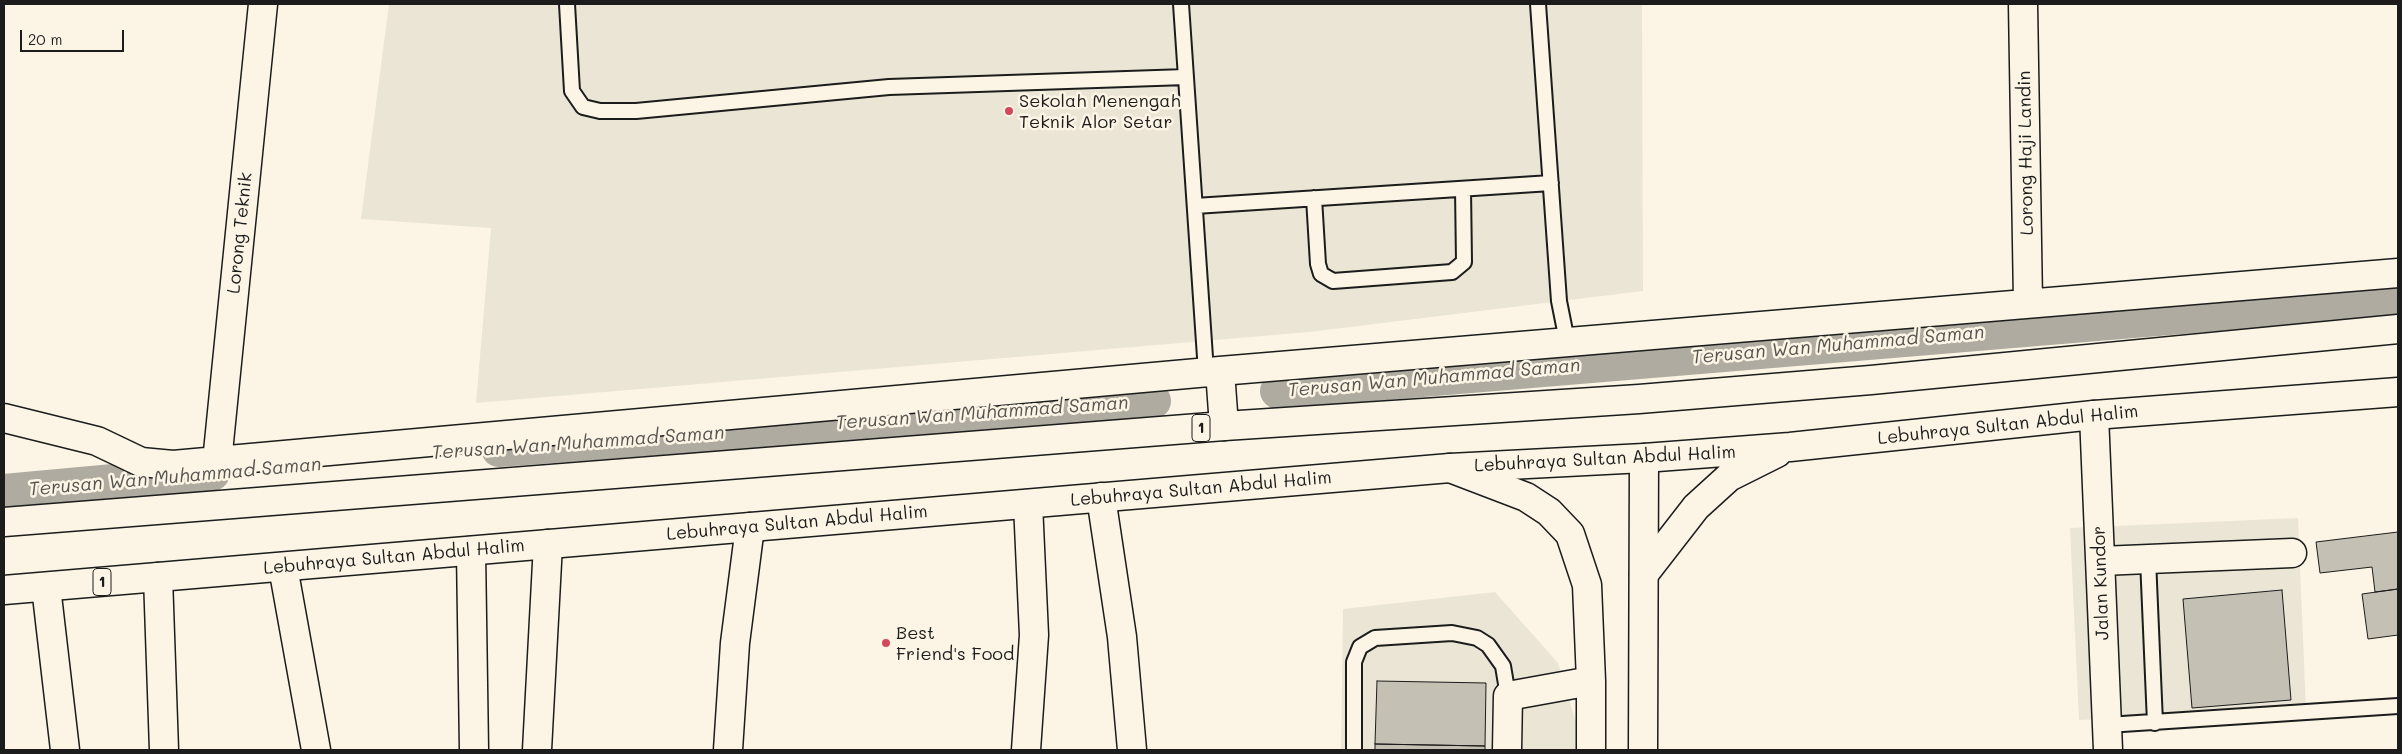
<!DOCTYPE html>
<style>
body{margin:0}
#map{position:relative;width:2402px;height:754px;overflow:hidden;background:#fcf5e5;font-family:Mali,sans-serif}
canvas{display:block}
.frame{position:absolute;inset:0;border:5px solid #1c1c1c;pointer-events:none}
.scale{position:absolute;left:20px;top:30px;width:104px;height:22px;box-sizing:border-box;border:2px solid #1c1c1c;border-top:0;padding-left:6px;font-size:15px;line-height:18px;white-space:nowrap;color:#1c1c1c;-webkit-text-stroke:4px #fcf5e5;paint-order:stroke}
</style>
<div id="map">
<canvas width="2402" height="754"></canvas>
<div class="frame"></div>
<div class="scale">20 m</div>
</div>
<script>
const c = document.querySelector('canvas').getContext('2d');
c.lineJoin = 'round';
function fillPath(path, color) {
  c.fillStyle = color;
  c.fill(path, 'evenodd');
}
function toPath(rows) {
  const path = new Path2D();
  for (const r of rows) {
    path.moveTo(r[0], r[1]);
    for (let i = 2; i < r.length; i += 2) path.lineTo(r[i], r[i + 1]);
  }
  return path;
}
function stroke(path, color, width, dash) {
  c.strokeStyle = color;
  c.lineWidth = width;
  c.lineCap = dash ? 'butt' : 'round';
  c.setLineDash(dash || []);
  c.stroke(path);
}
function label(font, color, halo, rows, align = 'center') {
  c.font = font + ' Mali,sans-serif';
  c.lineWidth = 5;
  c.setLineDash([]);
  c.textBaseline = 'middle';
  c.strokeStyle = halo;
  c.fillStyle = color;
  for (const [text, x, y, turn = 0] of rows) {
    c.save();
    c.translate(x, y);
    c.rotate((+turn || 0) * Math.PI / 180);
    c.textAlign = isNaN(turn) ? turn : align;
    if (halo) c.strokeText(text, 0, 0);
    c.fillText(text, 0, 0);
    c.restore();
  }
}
const built = toPath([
 [389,4,1642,4,1643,291,1309,332,476,403,491,228,361,219],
 [2298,518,2306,711,2079,720,2070,528],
 [1495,592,1558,663,1578,729,1577,750,1341,750,1343,609]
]);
const canal = toPath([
 [1278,391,2398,298],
 [499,449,1153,401],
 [4,492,212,473]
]);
const building = toPath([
 [2398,532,2398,589,2375,592,2372,567,2320,573,2316,542,2398,532],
 [2398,589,2398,635,2368,639,2362,594,2398,589],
 [2282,590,2291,700,2192,708,2183,599,2282,590],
 [1377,681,1486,683,1485,746,1375,744,1377,681],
 [1375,744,1485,746,1485,750,1375,750,1375,744]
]);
const lane = toPath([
 [567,4,572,91,583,107,600,111,636,111,889,87,1186,77],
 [1181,4,1206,372],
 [1538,4,1559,301,1567,341],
 [1314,198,1318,264,1321,274,1333,281,1452,272,1464,262,1463,189],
 [1195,206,1551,183],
 [2148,559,2155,723],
 [2107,725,2398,706],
 [1354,750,1354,662,1360,647,1375,638,1452,633,1477,638,1488,645,1503,666,1508,696]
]);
const street = toPath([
 [2023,4,2028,302],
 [1220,371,1224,426],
 [2094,415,2108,750],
 [4,418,97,441,141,462,173,465,1220,371,2398,273],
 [217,462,263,4],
 [1450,468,1526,497,1549,512,1570,534,1587,585,1591,681,1591,750],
 [1101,497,1122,637,1132,750],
 [471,551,474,750],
 [2101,561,2292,553],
 [283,567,316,750],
 [158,577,164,750],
 [46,587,65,750],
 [537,750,548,544],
 [728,750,735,643,750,527],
 [1026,750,1034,635,1028,504],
 [1507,750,1508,696,1591,681],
 [1643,750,1644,458]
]);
const primary = toPath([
 [4,522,1224,426,1639,399,1871,380,2398,329],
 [1644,574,1696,507,1729,477,1777,453],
 [4,590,1450,468,1644,458,1790,447,2094,415,2398,392]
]);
const markers = [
 [1009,111,5,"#d1495b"],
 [886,643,5,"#d1495b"]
];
const shields = [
 [1201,428,18],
 [102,582,18]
];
const shieldNames = [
 ["1",1201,428],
 ["1",102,582]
];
const poiNames = [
 ["Sekolah Menengah",1019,101],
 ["Teknik Alor Setar",1019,122],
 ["Best",896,633],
 ["Friend's Food",896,654]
];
const streetNames = [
 ["Lorong Haji Landin",2026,153,-91],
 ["Lorong Teknik",240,233,-84],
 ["Lebuhraya Sultan Abdul Halim",2008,425,-6],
 ["Lebuhraya Sultan Abdul Halim",1605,459,-3],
 ["Lebuhraya Sultan Abdul Halim",1201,489,-5],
 ["Lebuhraya Sultan Abdul Halim",797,523,-5],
 ["Lebuhraya Sultan Abdul Halim",394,557,-5],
 ["Jalan Kundor",2101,583,-92]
];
const waterNames = [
 ["Terusan Wan Muhammad Saman",1838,345,-5],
 ["Terusan Wan Muhammad Saman",1434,378,-5],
 ["Terusan Wan Muhammad Saman",982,413,-4],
 ["Terusan Wan Muhammad Saman",578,443,-4],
 ["Terusan Wan Muhammad Saman",175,477,-5]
];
fillPath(built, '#ebe5d6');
stroke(canal, '#b0aba1', 36);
fillPath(building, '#c4c0b3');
stroke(building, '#1c1c1c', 1);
stroke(lane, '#1c1c1c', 18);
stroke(street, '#1c1c1c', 31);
stroke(primary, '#1c1c1c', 31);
stroke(lane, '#fcf5e5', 14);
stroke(street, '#fcf5e5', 28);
stroke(primary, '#fcf5e5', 28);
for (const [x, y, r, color] of markers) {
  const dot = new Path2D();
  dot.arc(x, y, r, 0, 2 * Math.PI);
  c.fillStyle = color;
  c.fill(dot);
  stroke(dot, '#fcf5e5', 2);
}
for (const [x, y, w] of shields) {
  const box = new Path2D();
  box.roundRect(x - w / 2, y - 13.5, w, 27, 4);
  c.fillStyle = '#fcf5e5';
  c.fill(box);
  stroke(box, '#1c1c1c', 1);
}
label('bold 16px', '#1c1c1c', null, shieldNames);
label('18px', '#1c1c1c', '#fcf5e5', poiNames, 'left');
label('18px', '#1c1c1c', '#fcf5e5', streetNames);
label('italic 19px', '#575551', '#fcf5e5', waterNames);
</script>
